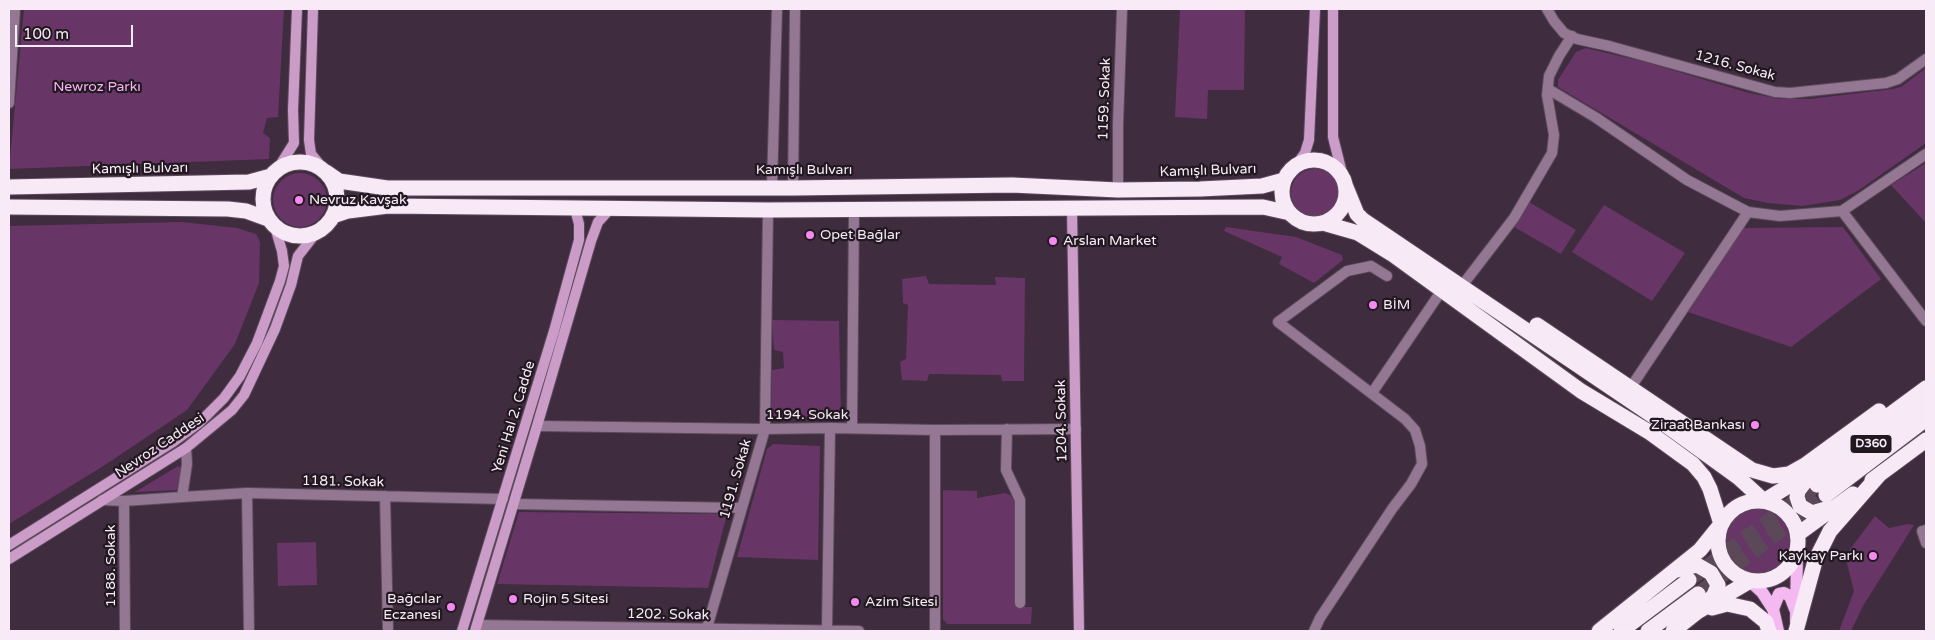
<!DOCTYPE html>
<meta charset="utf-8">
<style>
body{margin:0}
#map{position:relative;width:1935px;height:640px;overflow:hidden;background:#3f2c3e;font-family:"Varela Round",sans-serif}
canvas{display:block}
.frame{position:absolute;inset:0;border:10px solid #f8ebf7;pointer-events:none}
.scale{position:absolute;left:15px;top:25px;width:118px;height:22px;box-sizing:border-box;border:2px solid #f8ebf7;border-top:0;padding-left:6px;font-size:15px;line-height:18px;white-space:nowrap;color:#f8ebf7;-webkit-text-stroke:4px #211820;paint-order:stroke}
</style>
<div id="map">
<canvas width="1935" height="640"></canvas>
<div class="frame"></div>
<div class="scale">100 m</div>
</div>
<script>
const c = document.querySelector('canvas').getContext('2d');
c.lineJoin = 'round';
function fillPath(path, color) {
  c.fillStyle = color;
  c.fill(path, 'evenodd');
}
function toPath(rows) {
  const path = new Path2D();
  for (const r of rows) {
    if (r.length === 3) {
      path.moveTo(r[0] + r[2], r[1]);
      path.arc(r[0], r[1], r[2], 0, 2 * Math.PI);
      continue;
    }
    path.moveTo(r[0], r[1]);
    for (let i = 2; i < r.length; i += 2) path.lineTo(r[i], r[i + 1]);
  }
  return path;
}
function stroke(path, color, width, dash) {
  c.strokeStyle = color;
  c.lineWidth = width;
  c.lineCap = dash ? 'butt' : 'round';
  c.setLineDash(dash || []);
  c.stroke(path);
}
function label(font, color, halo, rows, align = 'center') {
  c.font = font + ' "Varela Round",sans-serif';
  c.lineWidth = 4.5;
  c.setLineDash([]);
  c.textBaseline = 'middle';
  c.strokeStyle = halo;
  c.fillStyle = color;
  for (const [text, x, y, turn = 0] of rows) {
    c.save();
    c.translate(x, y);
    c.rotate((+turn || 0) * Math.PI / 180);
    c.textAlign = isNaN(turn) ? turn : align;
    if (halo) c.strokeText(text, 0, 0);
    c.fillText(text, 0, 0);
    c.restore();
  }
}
const green = toPath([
 [24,9,284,9,278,117,267,118,263,133,270,138,269,159,9,169],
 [1180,9,1245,9,1244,90,1208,90,1207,119,1175,117],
 [1586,48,1645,62,1749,93,1780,99,1809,99,1893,89,1901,87,1926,68,1926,143,1859,190,1840,200,1802,206,1768,203,1744,198,1558,87,1558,80,1576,52],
 [1926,163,1926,223,1891,185],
 [1315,193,24],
 [300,200,27],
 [1529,202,1576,230,1561,254,1514,227],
 [1604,205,1685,253,1652,301,1572,252],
 [182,222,237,228,256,234,260,242,259,283,235,344,187,410,105,465,9,524,9,226],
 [1226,227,1296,237,1342,255,1343,260,1314,283,1279,264,1282,257,1224,231],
 [1843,227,1881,279,1791,347,1688,312,1743,228],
 [926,276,929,284,996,285,995,277,1025,278,1024,381,1002,381,1001,375,929,374,927,381,902,380,900,362,906,359,908,305,903,303,902,279],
 [772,320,839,321,841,418,771,418,772,370,784,368,783,352,774,350],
 [773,444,820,446,818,560,737,557,767,449],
 [178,466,181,468,177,490,135,492],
 [943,490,977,491,977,498,1005,493,1010,495,1014,500,1016,509,1017,607,1032,607,1031,624,947,624,943,619],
 [1758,541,32],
 [519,512,727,514,708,588,497,584],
 [1875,516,1889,528,1908,524,1914,525,1863,606,1851,631,1839,631,1854,591,1845,556],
 [316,542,317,585,278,586,277,543]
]);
const highwayTunnel = toPath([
 [1689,580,1817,485],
 [1698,594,1826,495]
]);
const street = toPath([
 [1547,9,1554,21,1564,33,1577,39,1609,46,1775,92,1790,93,1886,83,1898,79,1926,59],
 [1548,89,1595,117,1687,180,1748,212,1780,216,1842,211,1926,154],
 [9,103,15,9],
 [772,186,777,9],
 [793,188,795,9],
 [1118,190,1118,124,1122,9],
 [1842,211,1926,321],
 [1461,287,1514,218,1552,153,1554,135,1547,95,1549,76,1559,56,1572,36],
 [1631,387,1748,212],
 [1372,393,1442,290],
 [537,426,765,429,830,428,935,430,1076,429],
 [852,428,854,210],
 [1007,429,1006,470,1020,500,1020,603],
 [247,493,249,631],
 [385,496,388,631],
 [182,497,247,493,503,499],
 [102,500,124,501,182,497,187,464,186,448],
 [124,501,125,631],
 [514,504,742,508],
 [1926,530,1922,531,1926,543],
 [477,625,859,631],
 [827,630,830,428],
 [706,631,765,429,768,210],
 [935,631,935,430],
 [1314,631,1320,618,1392,509,1411,484,1422,464,1420,446,1415,430,1405,419,1278,322,1347,271,1371,266,1387,276]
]);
const secondary = toPath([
 [313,9,309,140,311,154,326,172],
 [1333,9,1333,137,1343,177],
 [1296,165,1305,153,1309,140,1315,9],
 [277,170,294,143,293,110,297,9],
 [1072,210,1079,631],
 [9,545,173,442,199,423,224,398,240,376,257,343,280,281,284,266,282,251,275,227],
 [9,559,186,448,232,410,244,395,275,329,291,285,298,256,316,233],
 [462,631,554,331,579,240,579,224,575,209],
 [475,631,537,426,591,241,598,222,610,209]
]);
const primary = toPath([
 [1750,581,1762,592,1773,609,1778,631],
 [1773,609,1779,594,1784,593,1790,596,1795,609],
 [1796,621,1797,550]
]);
const highway = toPath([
 [1314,192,32],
 [300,199,37],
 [326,172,339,181,387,188,793,188,1012,185,1118,190,1200,189,1262,186,1284,180],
 [9,187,249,182,271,176],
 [1346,187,1357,214,1363,220,1653,416,1739,478,1764,501,1816,469,1926,388],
 [9,207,228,209,246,211,268,219],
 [333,216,348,211,388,206,768,210,1263,207,1290,213],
 [1323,223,1358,233,1392,254,1581,391,1649,432,1693,464,1704,477,1710,489,1721,524,1700,550,1599,631],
 [1537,325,1752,470,1773,476,1789,474,1805,465,1879,411],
 [1808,478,1798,491,1797,497,1800,506,1812,513,1829,508],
 [1872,480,1926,440],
 [1817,485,1926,402],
 [1826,495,1926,419],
 [1758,541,40],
 [1798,534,1853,494],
 [1677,570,1697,565,1711,573,1718,585,1714,595,1707,603],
 [1712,608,1727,604,1750,609,1766,622,1769,631],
 [1621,631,1689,580],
 [1648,631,1698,594],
 [1673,631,1697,612,1750,581],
 [1796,631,1815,561,1830,531,1879,475]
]);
const markers = [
 [299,200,5,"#f489f0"],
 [810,235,5,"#f489f0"],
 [1053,241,5,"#f489f0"],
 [1373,305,5,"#f489f0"],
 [1755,425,5,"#f489f0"],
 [1873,556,5,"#f489f0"],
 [513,599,5,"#f489f0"],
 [855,602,5,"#f489f0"],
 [451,607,5,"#f489f0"]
];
const shields = [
 [1871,444,42]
];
const shieldNames = [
 ["D360",1871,444]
];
const streetNames = [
 ["1216. Sokak",1735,66,15],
 ["1159. Sokak",1105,99,-88],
 ["Kamışlı Bulvarı",140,169,-1],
 ["Kamışlı Bulvarı",804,170],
 ["Kamışlı Bulvarı",1208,171,-2],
 ["1194. Sokak",807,415],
 ["Yeni Hal 2. Cadde",514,417,-73],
 ["1204. Sokak",1062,421,-91],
 ["Nevroz Caddesi",160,446,-34],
 ["1191. Sokak",736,479,-74],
 ["1181. Sokak",343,482,1],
 ["1188. Sokak",111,566,-90],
 ["1202. Sokak",668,615,1]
];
const parkNames = [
 ["Newroz Parkı",97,87]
];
const poiNames = [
 ["Nevruz Kavşak",309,200],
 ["Opet Bağlar",820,235],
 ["Arslan Market",1063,241],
 ["BİM",1383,305],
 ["Ziraat Bankası",1745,425,"right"],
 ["Kaykay Parkı",1863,556,"right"],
 ["Bağcılar",441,599,"right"],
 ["Eczanesi",441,615,"right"],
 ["Rojin 5 Sitesi",523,599],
 ["Azim Sitesi",865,602]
];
fillPath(green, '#683567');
stroke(highwayTunnel, '#5b495a', 15, [15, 8]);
stroke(street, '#5d4b5c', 12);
stroke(secondary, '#5d4b5c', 12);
stroke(primary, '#5d4b5c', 14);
stroke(highway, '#5d4b5c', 17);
stroke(street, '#947792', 10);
stroke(secondary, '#cb9cc8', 10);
stroke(primary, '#f5b9f2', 12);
stroke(highway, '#f8e9f7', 15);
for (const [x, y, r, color] of markers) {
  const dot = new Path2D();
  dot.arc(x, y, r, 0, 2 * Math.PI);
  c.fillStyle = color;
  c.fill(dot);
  stroke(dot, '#211820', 2);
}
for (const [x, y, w] of shields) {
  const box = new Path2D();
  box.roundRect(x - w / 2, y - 9.5, w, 19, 4);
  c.fillStyle = '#211820';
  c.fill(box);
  stroke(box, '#f8ebf7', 1);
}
label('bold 12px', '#f8ebf7', null, shieldNames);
label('14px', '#f8ebf7', '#211820', streetNames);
label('14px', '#fab3f7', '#211820', parkNames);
label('14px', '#f8ebf7', '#211820', poiNames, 'left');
</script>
